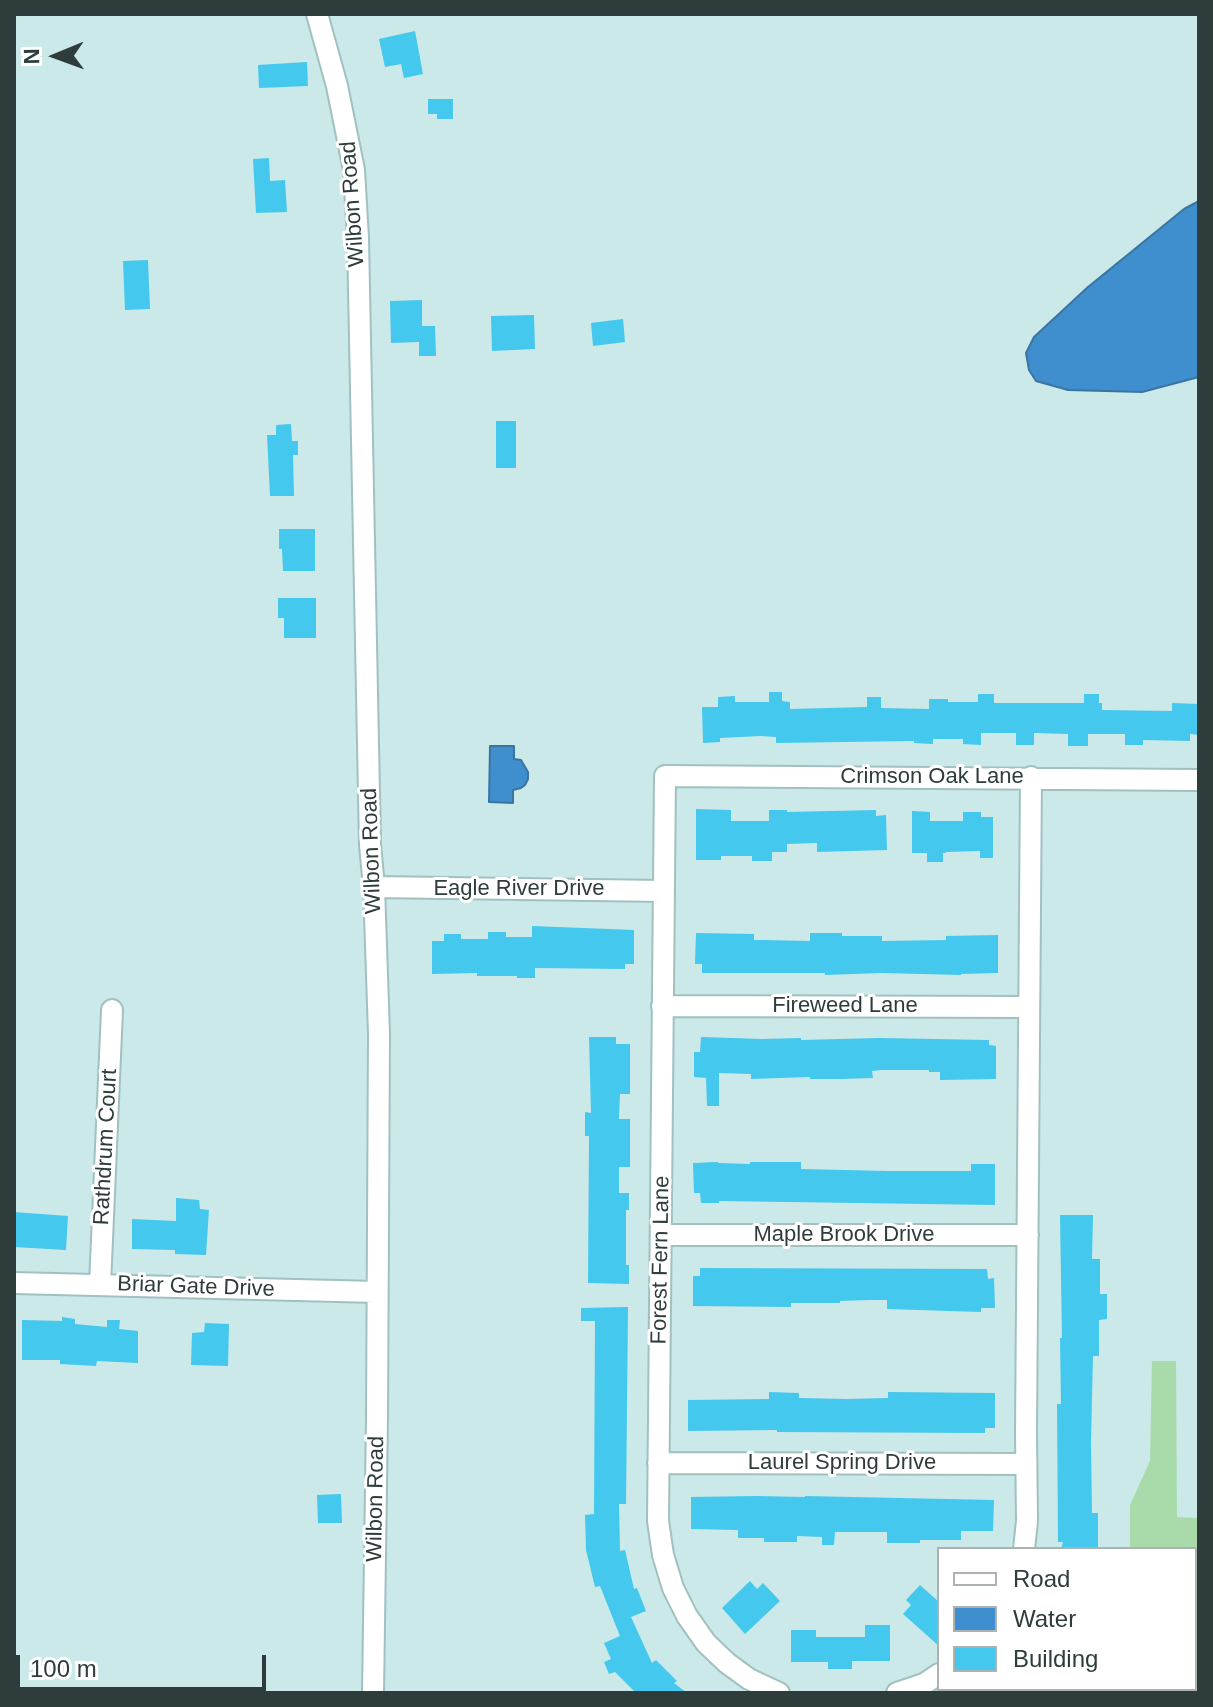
<!DOCTYPE html>
<style>
body{margin:0}
#map{position:relative;width:1213px;height:1707px;overflow:hidden;background:#cae9e8;font-family:Helvetica,sans-serif}
canvas{display:block}
.frame{position:absolute;inset:0;border:16px solid #2f3c3c;pointer-events:none}
.legend{position:absolute;left:937px;top:1547px;width:260px;height:144px;box-sizing:border-box;background:#fff;border:2px solid #acb1b1;margin:0;padding:10px 14px;list-style:none;font-size:24px;color:#2f3c3c}
.legend li{display:flex;align-items:center;gap:16px;height:40px}
.legend b{width:40px;border:2px solid #acb1b1}
.north{position:absolute;left:16px;top:16px;width:80px;height:80px;-webkit-text-stroke:6px #fff;paint-order:stroke;rotate:269deg;font-size:22px;font-weight:700;line-height:32px;text-align:center;color:#2f3c3c}
.north::after{content:'';display:block;margin:auto;width:28px;height:36px;background:#2f3c3c;clip-path:polygon(50% 0,100% 100%,50% 72%,0 100%)}
.scale{position:absolute;left:16px;top:1655px;width:250px;height:36px;box-sizing:border-box;border:4px solid #2f3c3c;border-top:0;padding-left:10px;font-size:24px;line-height:28px;white-space:nowrap;color:#2f3c3c;-webkit-text-stroke:6px #fff;paint-order:stroke}
</style>
<div id="map">
<canvas width="1213" height="1707"></canvas>
<div class="frame"></div>
<ul class="legend">
<li><b style="height:10px;background:#fff"></b>Road</li>
<li><b style="height:22px;background:#3f8ece"></b>Water</li>
<li><b style="height:22px;background:#44c8ed"></b>Building</li>
</ul>
<div class="north">N</div>
<div class="scale">100 m</div>
</div>
<script>
const c = document.querySelector('canvas').getContext('2d');
c.lineJoin = 'round';
function fillPath(path, color) {
  c.fillStyle = color;
  c.fill(path, 'evenodd');
}
function toPath(rows) {
  const path = new Path2D();
  for (const r of rows) {
    path.moveTo(r[0], r[1]);
    for (let i = 2; i < r.length; i += 2) path.lineTo(r[i], r[i + 1]);
  }
  return path;
}
function stroke(path, color, width, dash) {
  c.strokeStyle = color;
  c.lineWidth = width;
  c.lineCap = dash ? 'butt' : 'round';
  c.setLineDash(dash || []);
  c.stroke(path);
}
function label(font, color, halo, rows, align = 'center') {
  c.font = font + ' Helvetica,sans-serif';
  c.lineWidth = 6;
  c.setLineDash([]);
  c.textBaseline = 'middle';
  c.strokeStyle = halo;
  c.fillStyle = color;
  for (const [text, x, y, turn = 0] of rows) {
    c.save();
    c.translate(x, y);
    c.rotate((+turn || 0) * Math.PI / 180);
    c.textAlign = isNaN(turn) ? turn : align;
    if (halo) c.strokeText(text, 0, 0);
    c.fillText(text, 0, 0);
    c.restore();
  }
}
const green = toPath([
 [1152,1361,1176,1361,1177,1517,1199,1518,1199,1693,1065,1693,1069,1689,1195,1689,1195,1549,1130,1549,1130,1505,1150,1461]
]);
const water = toPath([
 [1199,201,1199,377,1142,392,1068,390,1036,381,1029,370,1026,353,1034,337,1088,287,1184,209,1199,201],
 [490,746,514,746,514,759,521,760,528,772,528,779,525,785,521,788,513,790,513,803,489,802,490,746]
]);
const building = toPath([
 [415,31,423,74,404,78,401,64,385,67,379,39],
 [307,62,308,86,259,88,258,65],
 [428,99,453,99,453,119,437,119,437,114,428,114],
 [269,158,270,181,285,180,287,212,256,213,253,159],
 [148,260,150,309,125,310,123,261],
 [422,300,422,326,435,326,436,356,419,356,419,342,391,343,390,301],
 [534,315,535,349,492,351,491,316],
 [623,319,625,342,593,346,591,323],
 [496,421,516,421,516,468,496,468],
 [291,424,292,441,298,441,298,455,293,455,294,496,270,496,267,435,276,435,276,425],
 [279,529,315,529,315,571,283,571,282,549,279,549],
 [278,598,316,598,316,638,284,638,284,618,278,618],
 [769,692,782,692,782,701,790,702,790,709,867,707,867,697,881,697,881,708,929,709,929,699,948,699,948,702,978,702,978,694,994,694,994,703,1084,703,1084,694,1099,694,1099,703,1102,703,1102,710,1172,711,1172,703,1199,704,1199,735,1190,734,1190,741,1143,740,1143,745,1125,745,1125,734,1088,734,1088,746,1068,746,1068,734,1034,733,1034,745,1016,745,1016,733,981,733,981,745,963,744,963,739,933,739,933,744,914,743,914,741,776,743,776,737,761,736,720,738,720,742,703,743,702,707,718,707,718,697,735,696,735,702,769,702],
 [696,809,731,810,731,821,769,821,769,810,787,810,787,812,876,810,876,816,886,815,887,850,817,852,817,843,787,844,787,852,772,852,772,861,752,861,752,856,721,856,721,860,696,860],
 [912,811,930,812,930,821,963,821,963,812,981,812,981,817,993,817,993,858,980,858,980,851,946,852,946,853,943,853,943,862,927,862,927,853,912,853],
 [532,926,634,930,634,964,625,964,625,969,535,968,535,978,517,978,517,976,477,976,477,973,432,974,432,941,444,941,444,934,461,934,461,939,488,939,488,932,506,932,506,937,532,937],
 [696,933,754,934,754,940,763,940,810,941,810,933,842,933,842,936,882,936,882,941,946,940,946,936,998,935,998,973,961,974,961,975,882,973,825,975,825,973,702,973,702,964,695,964],
 [589,1037,616,1037,616,1044,630,1044,630,1094,620,1094,619,1119,630,1119,630,1167,619,1167,619,1193,629,1193,629,1210,626,1210,626,1265,629,1265,629,1284,588,1283,589,1136,585,1136,585,1112,591,1113],
 [701,1037,762,1039,801,1038,801,1040,879,1038,989,1040,989,1045,996,1046,996,1079,940,1080,940,1072,929,1072,929,1070,882,1070,872,1071,873,1078,841,1079,810,1079,810,1077,751,1079,751,1074,719,1073,719,1106,707,1106,706,1078,694,1077,694,1052,700,1052],
 [718,1162,718,1163,750,1164,750,1162,801,1162,801,1169,888,1171,971,1171,971,1164,995,1164,995,1205,719,1201,719,1203,701,1203,700,1193,694,1193,693,1163],
 [176,1198,199,1200,200,1209,209,1210,206,1255,175,1254,175,1250,132,1249,132,1219,176,1221],
 [14,1212,68,1216,66,1250,14,1247],
 [1060,1215,1093,1215,1092,1259,1100,1259,1100,1294,1107,1294,1107,1319,1099,1320,1099,1356,1093,1356,1091,1442,1092,1513,1098,1513,1098,1549,1061,1549,1063,1542,1058,1542,1057,1404,1061,1404,1060,1338,1062,1338],
 [700,1268,987,1269,988,1279,994,1278,995,1308,981,1308,981,1312,887,1309,887,1300,869,1300,840,1301,840,1303,791,1303,791,1307,693,1306,693,1276,700,1276],
 [628,1307,626,1504,619,1504,620,1551,625,1550,634,1589,637,1588,646,1611,631,1617,652,1663,656,1660,677,1681,674,1683,687,1693,636,1693,615,1672,609,1674,604,1662,611,1659,604,1643,620,1636,600,1586,595,1587,586,1550,585,1515,594,1514,595,1321,581,1321,581,1308],
 [62,1317,75,1319,75,1324,107,1327,107,1320,120,1320,119,1329,138,1331,138,1363,97,1361,96,1366,60,1364,60,1360,22,1360,22,1320,62,1321],
 [205,1323,229,1324,228,1366,191,1365,192,1333,204,1332],
 [769,1392,799,1393,799,1398,847,1399,888,1398,888,1392,995,1393,995,1428,985,1428,985,1433,777,1432,777,1430,688,1431,688,1400,769,1399],
 [341,1494,342,1523,318,1523,317,1495],
 [756,1496,805,1497,805,1496,994,1500,993,1531,961,1531,961,1540,920,1540,920,1543,887,1543,887,1532,835,1532,834,1545,822,1545,822,1537,797,1536,797,1542,764,1542,764,1538,738,1538,738,1530,691,1529,691,1497],
 [750,1581,757,1589,763,1583,780,1601,745,1634,722,1608],
 [920,1585,939,1602,939,1646,903,1614,911,1605,906,1600],
 [865,1625,890,1625,890,1661,852,1661,852,1669,828,1669,828,1662,791,1662,791,1630,816,1630,816,1637,865,1637]
]);
const street = toPath([
 [317,14,337,86,354,170,358,238,370,845,374,887,379,1034,377,1417,373,1693],
 [374,887,664,891],
 [662,1006,1028,1007],
 [661,1235,1028,1235],
 [14,1283,377,1292],
 [100,1285,112,1010],
 [658,1463,1026,1464],
 [1024,1549,1027,1521,1026,1432,1031,777],
 [779,1693,749,1679,727,1663,706,1643,687,1616,673,1588,663,1555,658,1521,665,776,1199,780],
 [897,1693,924,1684,939,1674]
]);
const streetNames = [
 ["Wilbon Road",353,204,-94],
 ["Crimson Oak Lane",932,777],
 ["Wilbon Road",372,851,-92],
 ["Eagle River Drive",519,889],
 ["Fireweed Lane",845,1006],
 ["Rathdrum Court",106,1147,-87],
 ["Maple Brook Drive",844,1235],
 ["Forest Fern Lane",661,1260,-89],
 ["Briar Gate Drive",196,1287,2],
 ["Laurel Spring Drive",842,1463],
 ["Wilbon Road",376,1499,-89]
];
fillPath(green, '#a9dbaa');
fillPath(water, '#3f8ece');
stroke(water, '#3a75a2', 2);
fillPath(building, '#44c8ed');
stroke(street, '#a2c0c0', 24);
stroke(street, '#fff', 20);
label('22px', '#2f3c3c', '#fff', streetNames);
</script>
